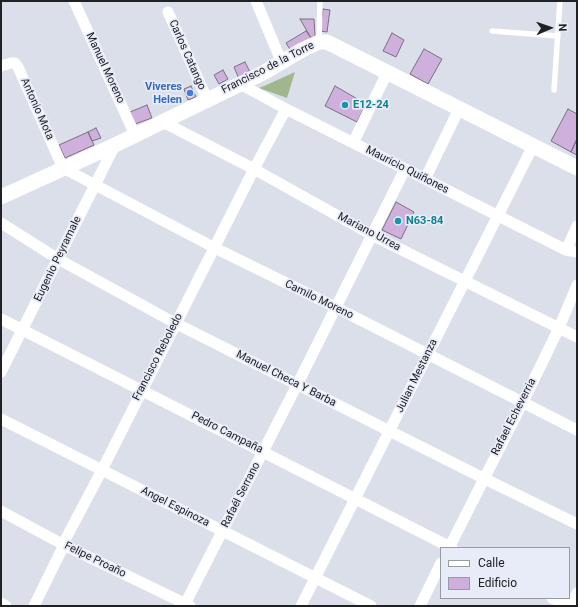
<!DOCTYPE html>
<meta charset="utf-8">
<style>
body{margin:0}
#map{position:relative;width:578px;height:607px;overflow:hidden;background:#dbdfea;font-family:Roboto,sans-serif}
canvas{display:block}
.frame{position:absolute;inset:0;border:2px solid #202125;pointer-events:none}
.legend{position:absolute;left:440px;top:547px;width:130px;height:52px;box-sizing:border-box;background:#e8ecf8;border:1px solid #989ba4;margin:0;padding:5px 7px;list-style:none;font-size:12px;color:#202125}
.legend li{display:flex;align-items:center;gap:8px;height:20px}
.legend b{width:20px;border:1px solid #989ba4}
.north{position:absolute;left:530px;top:8px;width:40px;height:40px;-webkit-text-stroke:3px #e8ecf8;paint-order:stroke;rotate:88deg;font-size:11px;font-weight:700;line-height:16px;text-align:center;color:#202125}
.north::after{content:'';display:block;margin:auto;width:14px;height:18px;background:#202125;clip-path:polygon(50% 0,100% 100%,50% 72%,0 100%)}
</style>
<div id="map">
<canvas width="578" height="607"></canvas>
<div class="frame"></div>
<ul class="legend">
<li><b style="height:5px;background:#fff"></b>Calle</li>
<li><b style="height:11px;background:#cfafdc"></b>Edificio</li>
</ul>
<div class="north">N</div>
</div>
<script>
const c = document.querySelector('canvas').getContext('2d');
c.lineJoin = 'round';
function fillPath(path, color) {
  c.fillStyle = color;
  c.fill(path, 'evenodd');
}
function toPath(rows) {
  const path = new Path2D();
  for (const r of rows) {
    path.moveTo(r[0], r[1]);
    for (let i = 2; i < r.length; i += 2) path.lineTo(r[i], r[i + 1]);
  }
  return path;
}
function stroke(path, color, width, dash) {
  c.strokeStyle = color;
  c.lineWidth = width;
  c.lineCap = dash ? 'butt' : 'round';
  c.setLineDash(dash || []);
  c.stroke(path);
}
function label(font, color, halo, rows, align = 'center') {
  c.font = font + ' Roboto,sans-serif';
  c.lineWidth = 3.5;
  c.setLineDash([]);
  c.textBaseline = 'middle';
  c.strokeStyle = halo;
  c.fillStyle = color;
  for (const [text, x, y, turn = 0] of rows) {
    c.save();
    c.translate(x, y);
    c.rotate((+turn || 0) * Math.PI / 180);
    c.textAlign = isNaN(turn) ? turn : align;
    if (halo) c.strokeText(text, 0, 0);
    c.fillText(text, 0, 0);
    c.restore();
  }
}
const green = toPath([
 [295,72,287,98,259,88,264,86]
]);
const building = toPath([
 [323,9,330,10,327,32,320,31,323,9],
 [300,19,314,19,315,36,311,38,300,19],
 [306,31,311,38,291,51,286,43,306,31],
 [392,33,404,40,396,57,383,51,392,33],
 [424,49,442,59,428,84,410,74,424,49],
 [245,62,251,74,239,79,234,67,245,62],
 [223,70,228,79,219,84,214,75,223,70],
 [191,86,196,97,188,100,184,89,191,86],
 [335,86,366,104,357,122,325,106,335,86],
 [147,105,152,118,135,124,130,112,147,105],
 [568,109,577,114,577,139,571,152,551,141,568,109],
 [96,128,101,138,92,141,88,132,96,128],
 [88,132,94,145,65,158,59,145,88,132],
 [577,139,577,155,571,152,577,139],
 [396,202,414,212,401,239,382,230,396,202]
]);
const lane = toPath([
 [492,31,558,36],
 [319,42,320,1],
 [554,90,560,1]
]);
const street = toPath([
 [74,1,135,135],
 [256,1,282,63],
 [168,12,207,99],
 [1,66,11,63,15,63,18,67,63,168,215,248,335,307,577,430],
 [240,84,286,109,566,250,577,252],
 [163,122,254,169,372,235,577,337],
 [353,143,387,73],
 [425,179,459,109],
 [1,223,58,259,175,323,483,478,577,524],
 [566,250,577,226],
 [1,319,452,548],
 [1,372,115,145],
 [1,419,371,606],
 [1,511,64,545,190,606],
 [449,548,523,402,559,328,577,285],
 [552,598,568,606],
 [1,603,6,606],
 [34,606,64,545,64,542,102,470,254,169,286,109],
 [184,606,297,385,405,169],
 [301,606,533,146],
 [420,606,441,563],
 [570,606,577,593]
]);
const secondary = toPath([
 [1,197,115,145,263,73,302,50,319,42,327,42,577,168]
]);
const markers = [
 [190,93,4,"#3f7fe0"],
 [345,105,4,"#0f9aa8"],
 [398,221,4,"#0f9aa8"]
];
const streetNames = [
 ["Carlos Catango",187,55,66],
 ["Manuel Moreno",105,68,65],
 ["Francisco de la Torre",268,68,-27],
 ["Antonio Mota",37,109,66],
 ["Mauricio Quiñones",407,170,27],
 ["Mariano Urrea",369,232,28],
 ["Eugenio Peyramale",58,259,-64],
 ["Camilo Moreno",319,300,26],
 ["Francisco Reboledo",158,357,-63],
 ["Julian Mestanza",417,376,-64],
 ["Manuel Checa Y Barba",286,379,27],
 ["Rafael Echeverria",514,417,-63],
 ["Pedro Campaña",227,433,27],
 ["Rafaél Serrano",241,495,-63],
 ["Angel Espinoza",175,507,27],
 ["Felipe Proaño",95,560,26]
];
const shopNames = [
 ["Viveres",182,87],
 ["Helen",182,100]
];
const cultureNames = [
 ["E12-24",353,105],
 ["N63-84",406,221]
];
fillPath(green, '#a0b78d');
fillPath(building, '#cfafdc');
stroke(building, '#78717b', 1);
stroke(lane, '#fff', 5.5);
stroke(street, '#fff', 11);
stroke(secondary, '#fff', 15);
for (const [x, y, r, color] of markers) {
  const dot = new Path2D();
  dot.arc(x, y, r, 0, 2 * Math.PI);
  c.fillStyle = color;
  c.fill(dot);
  stroke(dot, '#e8ecf8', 1.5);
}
label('11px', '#202125', '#e8ecf8', streetNames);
label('bold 11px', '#366cbe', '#e8ecf8', shopNames, 'right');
label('bold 11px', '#0d838f', '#e8ecf8', cultureNames, 'left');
</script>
